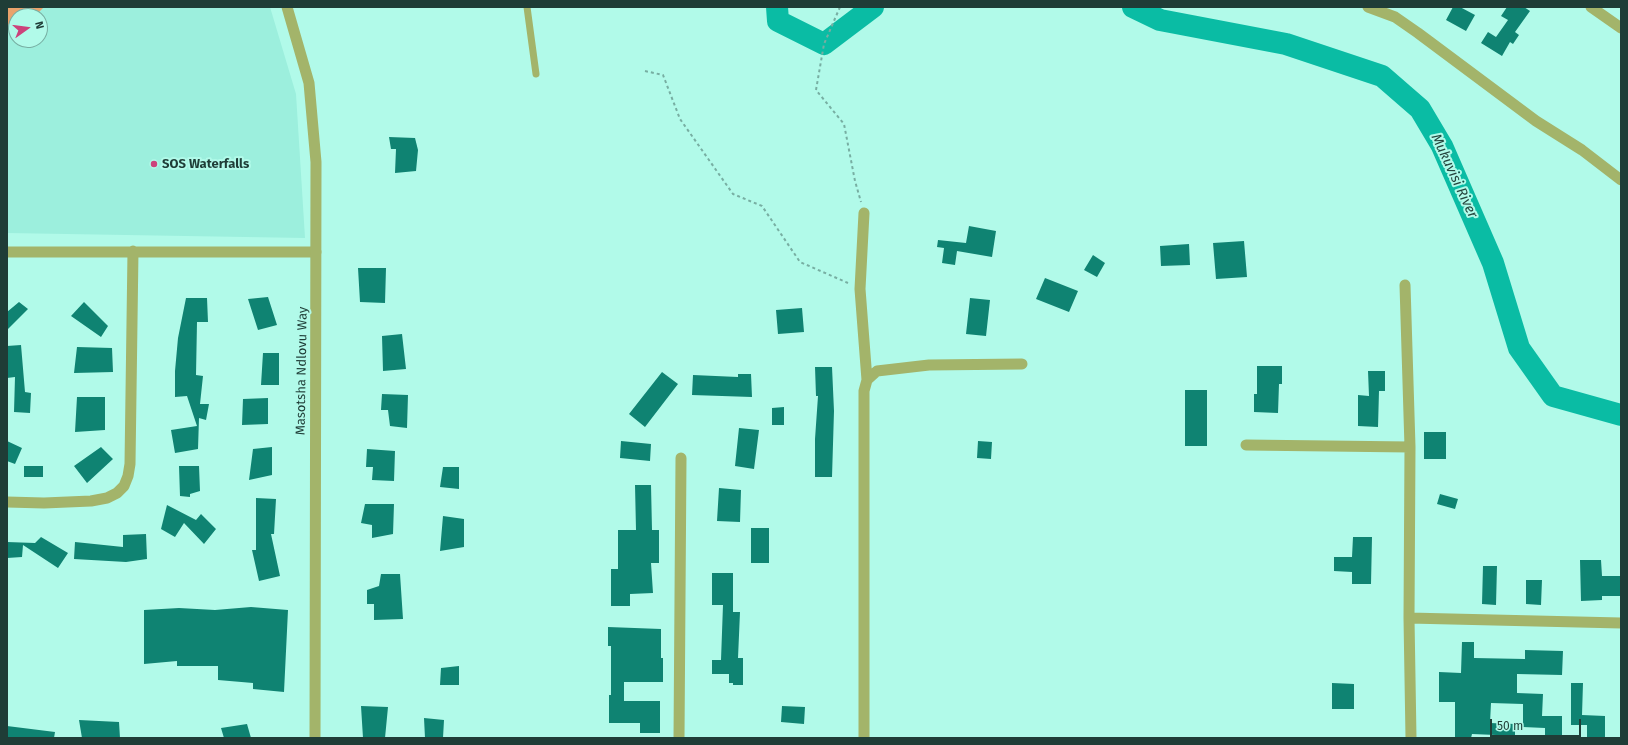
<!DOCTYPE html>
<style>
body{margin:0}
#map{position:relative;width:1628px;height:745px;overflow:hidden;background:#b1fae9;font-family:"Fira Sans",sans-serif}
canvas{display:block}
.frame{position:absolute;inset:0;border:8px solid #1f3d37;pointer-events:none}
.north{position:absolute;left:8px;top:8px;width:40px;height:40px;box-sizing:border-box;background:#b1fae9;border:1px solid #77aea2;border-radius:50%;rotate:76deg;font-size:11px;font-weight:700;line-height:16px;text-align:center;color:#1f3d37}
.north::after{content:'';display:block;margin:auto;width:14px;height:18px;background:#cc427b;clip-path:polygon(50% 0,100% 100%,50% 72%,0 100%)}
.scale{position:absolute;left:1490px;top:719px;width:91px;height:18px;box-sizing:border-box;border:2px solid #1f3d37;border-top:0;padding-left:5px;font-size:12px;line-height:14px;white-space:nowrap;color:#1f3d37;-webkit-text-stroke:3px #b1fae9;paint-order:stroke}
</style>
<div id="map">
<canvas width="1628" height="745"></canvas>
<div class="frame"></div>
<div class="north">N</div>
<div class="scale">50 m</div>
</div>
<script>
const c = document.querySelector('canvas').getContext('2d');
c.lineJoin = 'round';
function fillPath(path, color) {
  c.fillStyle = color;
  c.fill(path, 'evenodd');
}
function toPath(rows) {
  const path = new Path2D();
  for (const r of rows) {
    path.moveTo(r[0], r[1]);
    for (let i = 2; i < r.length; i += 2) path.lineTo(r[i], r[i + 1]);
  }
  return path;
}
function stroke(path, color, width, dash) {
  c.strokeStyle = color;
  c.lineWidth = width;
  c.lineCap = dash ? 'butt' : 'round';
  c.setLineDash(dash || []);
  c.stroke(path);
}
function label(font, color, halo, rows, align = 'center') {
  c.font = font + ' "Fira Sans",sans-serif';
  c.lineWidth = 4;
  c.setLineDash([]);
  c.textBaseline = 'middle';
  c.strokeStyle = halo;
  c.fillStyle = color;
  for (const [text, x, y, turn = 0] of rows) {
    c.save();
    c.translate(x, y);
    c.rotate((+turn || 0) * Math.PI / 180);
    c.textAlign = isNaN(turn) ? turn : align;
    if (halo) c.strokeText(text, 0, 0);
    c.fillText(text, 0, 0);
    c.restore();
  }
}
const built = toPath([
 [7,7,270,7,296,94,305,238,7,233],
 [16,16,40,16,40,40,16,40]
]);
const green = toPath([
 [7,7,44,7,35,16,16,16,16,32,7,23]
]);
const river = toPath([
 [777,7,778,21,824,44,873,7],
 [1133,7,1160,20,1286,44,1382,76,1420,109,1442,146,1493,263,1519,348,1553,396,1621,415]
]);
const building = toPath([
 [1453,7,1460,7,1475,15,1466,31,1446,20],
 [1507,7,1524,7,1530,11,1515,32,1519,35,1513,44,1510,42,1502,56,1481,43,1488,32,1496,37,1508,20,1501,16],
 [389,137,415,138,418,150,416,171,395,173,396,149,391,149],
 [969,226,996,231,992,257,957,251,955,265,942,263,944,248,937,247,938,240,966,243],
 [1244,241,1247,277,1216,279,1213,243],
 [1189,244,1190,265,1161,266,1160,246],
 [1093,255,1105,263,1097,277,1084,270],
 [358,268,386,268,385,303,360,302],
 [1045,278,1078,291,1069,312,1036,299],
 [268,297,277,325,258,330,248,299],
 [186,298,207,298,208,322,197,322,196,375,203,376,200,404,209,404,206,420,199,418,198,449,175,453,171,430,197,426,187,396,175,397,175,371,178,338],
 [970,298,990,300,986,336,966,334],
 [19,302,28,309,7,330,7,312],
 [84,302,108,326,101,337,71,316],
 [802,308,804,332,778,334,776,310],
 [402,334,406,369,383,371,382,336],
 [21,345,25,392,31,393,30,413,14,412,15,377,7,378,7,346],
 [77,347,112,348,113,372,74,373],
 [263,353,279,353,279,385,261,385],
 [1257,366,1282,366,1282,384,1279,384,1278,413,1254,412,1254,394,1257,394],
 [815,367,832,367,834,411,832,477,815,477,815,439,818,396,816,396],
 [1368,371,1385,371,1385,391,1379,391,1378,427,1358,426,1358,395,1369,396],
 [662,372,678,384,645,427,629,414],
 [738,374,751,374,752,397,692,395,693,375,738,377],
 [1185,390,1207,390,1207,446,1185,446],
 [382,394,408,395,407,428,390,426,388,410,381,410],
 [77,397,105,397,105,430,75,432],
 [268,398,268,424,242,425,243,399],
 [784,407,784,425,772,425,772,408],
 [739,428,759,430,754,469,735,466],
 [1424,432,1446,432,1446,459,1424,459],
 [7,441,22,448,15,464,7,461],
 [621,441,651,444,650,461,620,458],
 [978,441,992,442,991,459,977,458],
 [101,447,113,459,87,483,74,466],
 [272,447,272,475,249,480,253,449],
 [367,449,395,451,394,481,372,480,373,467,366,467],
 [24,466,43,466,43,477,24,477],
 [179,466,199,466,200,491,190,494,190,497,180,496],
 [443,467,459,467,459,489,440,487],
 [635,485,651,485,652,530,659,530,659,563,651,563,653,593,630,594,630,606,611,606,611,569,618,569,618,530,636,530],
 [719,488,741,490,740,522,717,521],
 [1440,494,1458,499,1455,509,1437,504],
 [256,498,276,499,274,534,271,534,280,576,259,581,252,550,256,550],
 [365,504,394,504,393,534,372,538,372,525,361,523],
 [167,505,196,520,201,514,216,529,204,544,184,523,175,537,161,529],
 [443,516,464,519,464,547,440,551],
 [751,528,769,528,769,563,751,563],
 [146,534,147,559,126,562,74,559,75,542,123,547,123,535],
 [41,537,68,553,58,568,23,545,22,557,7,558,7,542,35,543],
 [1353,537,1372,537,1371,584,1352,584,1352,572,1334,571,1334,557,1352,557],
 [1580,560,1601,560,1602,576,1621,576,1621,596,1602,596,1602,600,1581,601],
 [1483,566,1497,566,1496,605,1482,604],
 [712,573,733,573,733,612,740,612,738,658,743,658,743,685,733,685,733,683,729,683,729,674,712,674,712,660,721,660,723,605,712,605],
 [381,574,400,574,403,619,374,620,374,604,367,604,367,590,379,586],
 [1526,580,1542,580,1541,605,1526,604],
 [251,607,288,610,284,692,253,689,253,683,218,680,218,666,177,666,177,661,144,664,144,610,179,608,215,610],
 [608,627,661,629,661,658,663,658,663,682,624,682,624,701,660,701,660,733,640,733,640,723,609,723,609,695,611,695,611,646,608,646],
 [1462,642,1474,642,1474,658,1525,659,1525,650,1563,651,1562,675,1517,674,1517,693,1543,694,1542,716,1562,716,1562,738,1545,738,1545,728,1523,727,1523,704,1491,703,1490,723,1515,724,1515,738,1496,738,1496,735,1472,734,1471,738,1455,738,1455,702,1439,702,1439,672,1461,673],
 [459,666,459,685,440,685,441,668],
 [1332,683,1354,684,1354,709,1332,709],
 [1571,683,1583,683,1582,715,1605,716,1605,738,1587,738,1587,725,1571,725],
 [361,706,388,707,385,738,363,738],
 [782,706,805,707,804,724,781,722],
 [424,718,444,720,443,738,425,738],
 [79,720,119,722,120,738,82,738],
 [247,724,251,738,224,738,221,728],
 [7,726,55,732,54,738,7,738]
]);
const path = toPath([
 [840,7,824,44,816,90,844,124,855,181,861,202],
 [645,71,663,75,680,119,733,194,762,206,800,262,848,283]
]);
const service = toPath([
 [527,7,536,74]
]);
const minor = toPath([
 [1368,7,1395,17,1418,33,1536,121,1582,150,1621,180],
 [1591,7,1621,28],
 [864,213,860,289,867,380],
 [7,252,316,252],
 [1405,285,1410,447,1409,618,1411,738],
 [1246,445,1410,447],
 [7,502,44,503,91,501,107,498,117,493,124,486,128,476,130,464,133,251],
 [1409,618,1621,623],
 [679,738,681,458],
 [864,738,864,391,867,380,877,371,929,365,1022,364]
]);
const tertiary = toPath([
 [287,7,309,83,316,162,315,738]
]);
const markers = [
 [154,164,4,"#cc427b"]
];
const poiNames = [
 ["SOS Waterfalls",162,164]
];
const streetNames = [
 ["Masotsha Ndlovu Way",302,371,-89]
];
const waterNames = [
 ["Mukuvisi River",1454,176,65]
];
fillPath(built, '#9cefdd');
fillPath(green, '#e9a36c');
stroke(river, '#0abca4', 22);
fillPath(building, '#0f8372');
stroke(path, '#77aea2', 2, [3, 3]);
stroke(service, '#a3b46a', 7);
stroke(minor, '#a3b46a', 11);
stroke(tertiary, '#a3b46a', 11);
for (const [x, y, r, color] of markers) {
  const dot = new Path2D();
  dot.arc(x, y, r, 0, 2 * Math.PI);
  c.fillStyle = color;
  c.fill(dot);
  stroke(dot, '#b1fae9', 1.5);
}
label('bold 13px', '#1f3d37', '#b1fae9', poiNames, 'left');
label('13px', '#1f3d37', '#b1fae9', streetNames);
label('italic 14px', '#25443d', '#b1fae9', waterNames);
</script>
